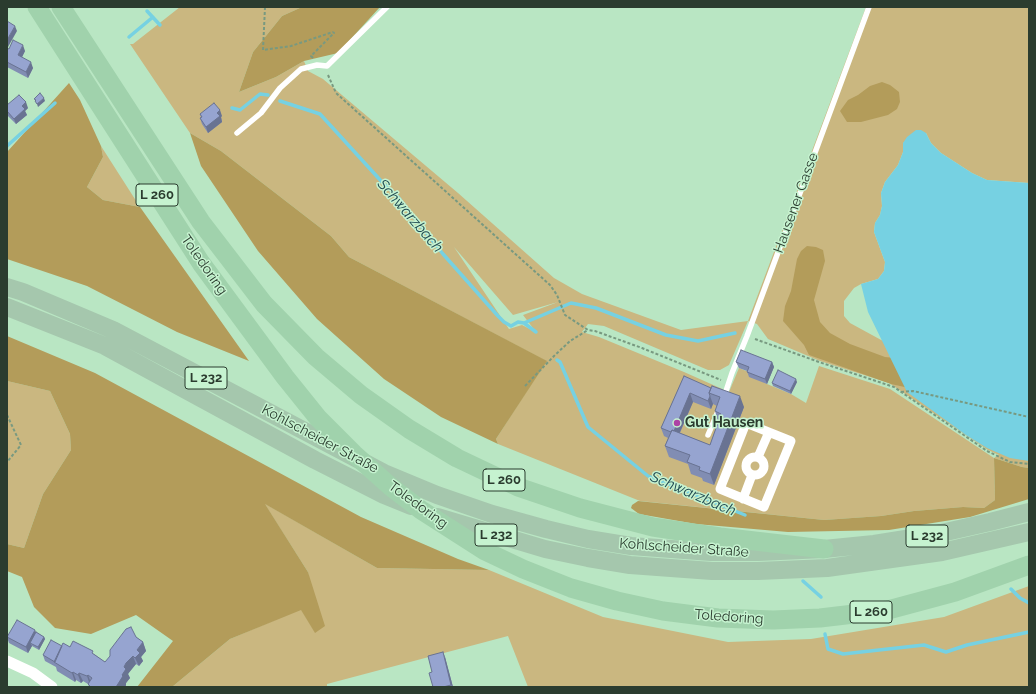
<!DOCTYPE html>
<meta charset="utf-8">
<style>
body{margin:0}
#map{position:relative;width:1036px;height:694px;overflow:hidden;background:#b9e6c3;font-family:Raleway,sans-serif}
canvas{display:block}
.frame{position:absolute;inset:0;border:8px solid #2b3c2f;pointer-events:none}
</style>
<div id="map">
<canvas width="1036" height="694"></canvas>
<div class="frame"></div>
</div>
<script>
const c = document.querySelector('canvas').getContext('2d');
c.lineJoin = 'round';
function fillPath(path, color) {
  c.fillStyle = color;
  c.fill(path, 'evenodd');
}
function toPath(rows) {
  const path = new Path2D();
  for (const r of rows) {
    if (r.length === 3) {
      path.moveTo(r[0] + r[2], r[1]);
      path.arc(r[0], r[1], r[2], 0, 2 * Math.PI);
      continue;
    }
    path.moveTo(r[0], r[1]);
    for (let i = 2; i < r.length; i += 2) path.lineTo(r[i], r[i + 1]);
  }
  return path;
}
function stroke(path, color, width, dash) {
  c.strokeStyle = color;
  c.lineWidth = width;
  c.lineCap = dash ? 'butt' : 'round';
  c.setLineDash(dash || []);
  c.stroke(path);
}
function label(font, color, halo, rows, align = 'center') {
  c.font = font + ' Raleway,sans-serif';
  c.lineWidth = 3;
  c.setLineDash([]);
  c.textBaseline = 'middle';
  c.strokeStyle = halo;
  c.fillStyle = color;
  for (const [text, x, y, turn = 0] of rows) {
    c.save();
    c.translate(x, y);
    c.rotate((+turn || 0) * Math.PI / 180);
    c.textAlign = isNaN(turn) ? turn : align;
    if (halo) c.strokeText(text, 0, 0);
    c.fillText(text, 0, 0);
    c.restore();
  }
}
const green = toPath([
 [180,7,302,7,282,16,253,52,239,92,276,77,304,61,308,71,323,79,458,193,554,278,582,294,681,330,748,321,866,7,1029,7,1029,183,987,180,972,173,941,153,931,143,926,133,903,143,903,152,898,165,885,182,881,193,882,206,880,215,875,223,874,232,885,262,884,271,878,279,861,284,854,288,844,301,844,316,850,323,883,341,1029,440,1029,468,1022,467,994,458,995,500,984,508,963,507,914,511,881,516,824,520,640,501,498,444,496,439,546,361,349,257,331,236,221,151,190,133,130,44,133,44],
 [454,247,513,315,558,302,523,315,536,332,522,325,509,329],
 [748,321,757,324,768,339,820,361,889,383,988,450,999,455,994,458,890,389,819,366,806,403,791,394,767,384,751,373,739,368,729,392,684,372,599,337,582,332,588,324,604,326,708,370,720,370,729,365],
 [101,146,140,207,103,200,87,187,103,157],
 [7,381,50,391,70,434,71,450,43,494,24,548,7,544],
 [264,503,377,568,489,570,603,617,728,642,811,639,944,617,1029,586,1029,687,528,687,508,636,327,684,327,687,172,687,230,639,301,609,315,632,308,572]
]);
const forest = toPath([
 [302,7,380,7,338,53,304,61,276,77,239,92,253,52,282,16],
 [882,82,890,85,899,92,900,102,897,109,888,115,861,122,847,122,840,111,848,100,858,95,870,86],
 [69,83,80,100,101,146,103,157,87,187,103,200,140,207,249,361,177,332,87,286,7,259,7,152],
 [190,133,221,151,331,236,349,257,547,361,496,439,498,444,441,417,384,379,317,319,258,251,201,166],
 [807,246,816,247,823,250,825,261,814,300,820,322,830,333,850,344,885,357,904,359,918,390,891,384,809,355,804,345,783,321,785,306,791,291,797,259,801,251],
 [7,336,95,373,361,517,458,559,489,570,377,568,265,504,308,572,325,626,315,633,301,610,230,639,172,687,137,687,173,641,136,615,91,634,55,628,34,607,22,577,7,571,7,544,24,548,43,494,71,450,70,434,50,391,7,381],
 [994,458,1022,467,1029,468,1029,499,970,517,889,530,788,532,696,524,639,514,631,508,632,505,638,501,824,520,881,516,914,511,963,507,984,508,995,500]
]);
const water = toPath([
 [916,130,921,130,926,133,931,143,941,153,972,173,987,180,1029,183,1029,461,1010,458,987,448,966,435,907,392,868,312,861,284,878,279,884,271,885,262,874,232,875,223,880,215,882,206,881,193,885,182,898,165,903,152,903,143,907,137]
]);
const stream = toPath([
 [147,11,160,25],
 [129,37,153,17],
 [280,101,320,114,382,182,398,197,443,254,498,316,504,322,511,326,518,322,524,323,536,332],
 [232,108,240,110,260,94,268,95],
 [7,146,55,103],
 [524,323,571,303,596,308,666,335,698,341,735,333],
 [557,360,560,362,588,427,648,476,745,515],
 [803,581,821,597],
 [1011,589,1020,598,1029,603],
 [825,634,828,649,843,654,924,645,946,652,967,645,1029,632]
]);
const path = toPath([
 [265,7,263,50,291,46,333,32],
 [313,58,311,56,334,33,333,32],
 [328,75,336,93,550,285,557,295,565,315,588,330,595,331,642,348,721,380],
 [755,339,819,362,894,387,987,451,1010,462,1029,464],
 [525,386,554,356,570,341,588,330],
 [901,392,913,391,1029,417],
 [7,415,21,445,7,462]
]);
const service = toPath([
 [237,133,261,113,280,88,301,69,317,65,327,66,387,7],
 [724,397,732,373,747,336,869,7],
 [708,435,719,409]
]);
const pedestrian = toPath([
 [746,423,791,441,764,507,720,489,746,423],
 [755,466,9],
 [758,457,769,432],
 [743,499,752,475]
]);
const minor = toPath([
 [7,661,33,673,52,687]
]);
const primary = toPath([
 [7,287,23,292,113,330,384,473,437,495,492,514,546,529,588,539,631,546,711,552,758,552,824,549,874,544,937,534,990,522,1029,512],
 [7,307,105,346,315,460,384,495,411,506],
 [438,517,545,549,588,558,630,565,712,571,758,571,827,568,942,552,1029,532]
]);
const trunk = toPath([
 [37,7,201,263,285,377,318,418,354,454,391,487,421,510,485,551,523,569,571,588,617,601,663,611,718,618,773,620,820,618,888,610,955,592,1029,565],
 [61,7,201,222,264,304,316,357,361,395,409,429,457,458,518,487,580,508,653,527,720,537,824,549]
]);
const wall = toPath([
 [7,48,9,49,25,51,22,57,33,68,28,78,7,67],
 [7,105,28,108,25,111,27,115,16,124,7,115],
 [200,114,222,116,221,117,222,122,208,133,202,124,200,118,201,117],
 [736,362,772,362,774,367,767,384,749,377,747,371,739,368],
 [684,376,744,407,714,485,703,481,702,478,691,474,688,464,669,457,665,446,668,438,664,436,661,428],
 [693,402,711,409,713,404,717,406,715,411,718,422,710,445,680,433],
 [797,382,791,394,773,386,772,383],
 [36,632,44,637,45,639,39,650,32,646,28,653,9,643,7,637],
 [136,637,143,642,146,651,141,657,143,661,139,666,136,664,129,672,128,674,130,678,126,683,126,685,125,687,89,687,88,684,83,681,81,683,76,680,75,682,57,671,56,667,45,661,43,655,62,646,70,647,94,654,105,662],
 [445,657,453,687,433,687,432,672]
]);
const shadedWall = toPath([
 [15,26,17,31,8,47,7,44,7,40],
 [23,45,25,51,20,61,18,55],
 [31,62,33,68,28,78,26,72],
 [44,98,45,101,38,107,37,104],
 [26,102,28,108,25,111,27,115,16,124,14,119,22,106],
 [220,110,222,116,221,117,222,122,208,133,206,127,217,113],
 [772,362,774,367,767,384,765,379],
 [796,379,797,382,791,394,790,391],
 [690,393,693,402,676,441,673,433],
 [710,396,713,404,711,409,708,401],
 [740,396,744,407,714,485,710,474],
 [35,630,37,635,30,643,32,646,28,653,26,647],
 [44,637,45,639,39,650,38,647],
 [143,642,146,651,141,657,143,661,139,666,135,658,137,650],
 [443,652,445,657,453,687,451,685],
 [133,656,136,664,128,674,130,678,126,683,126,685,125,687,116,687,122,675,124,667,126,663],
 [73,672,76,680,75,682,72,673],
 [79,673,83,681,81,683,78,675],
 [88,675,91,683,90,685,87,676]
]);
const building = toPath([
 [7,21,15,26,7,40,7,21],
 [13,40,23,45,18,55,31,62,26,72,7,62,7,48,9,49,13,40],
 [40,93,44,98,37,104,35,101,36,100,34,99,40,93],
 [19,95,26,102,22,106,25,109,14,119,7,111,7,105,19,95],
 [214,103,220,110,217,113,220,116,206,127,200,118,202,117,200,114,214,103],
 [741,350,772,362,765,379,747,372,749,367,736,362,741,350],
 [778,370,796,379,790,391,772,383,778,370],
 [684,376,711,388,709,393,710,396,708,401,690,393,674,431,672,430,671,432,661,428,684,376],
 [712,386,740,396,710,474,699,470,700,467,687,462,690,455,665,446,672,430,710,445,721,414,715,411,720,397,709,393,712,386],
 [17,620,35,630,26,647,7,637,17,620],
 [131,627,136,637,143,642,137,650,140,653,135,658,133,656,126,663,124,667,126,669,122,675,123,676,116,687,91,687,88,684,92,678,88,675,87,676,79,673,78,675,73,672,72,673,54,662,63,643,70,647,73,641,93,651,92,653,105,662,110,656,110,650,126,629,131,627],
 [36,632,44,637,38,647,30,643,36,632],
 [51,640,62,646,55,662,43,655,51,640],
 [443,652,451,685,443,687,433,687,429,673,432,672,428,656,443,652]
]);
const markers = [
 [677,423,4,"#ad43a5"]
];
const shields = [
 [157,195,42],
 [206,378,42],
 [504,480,42],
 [496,535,42],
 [927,536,42],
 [871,612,42]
];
const shieldNames = [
 ["L 260",157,195],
 ["L 232",206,378],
 ["L 260",504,480],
 ["L 232",496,535],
 ["L 232",927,536],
 ["L 260",871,612]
];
const streetNames = [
 ["Hausener Gasse",796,203,-70],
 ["Toledoring",204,265,55],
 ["Kohlscheider Straße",320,439,28],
 ["Toledoring",418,505,36],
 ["Kohlscheider Straße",684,548,4],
 ["Toledoring",729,617,4]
];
const poiNames = [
 ["Gut Hausen",685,423]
];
const waterNames = [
 ["Schwarzbach",410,216,49],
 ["Schwarzbach",693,494,23]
];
fillPath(green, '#cab780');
fillPath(forest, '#b39c5a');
fillPath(water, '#76d1e2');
stroke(stream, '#76d1e2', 3.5);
stroke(path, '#789980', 2, [3, 2]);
stroke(service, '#fff', 5.5);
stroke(pedestrian, '#fff', 9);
stroke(minor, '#fff', 11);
stroke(primary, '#a5c7ad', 18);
stroke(trunk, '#a0d2ac', 19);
fillPath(wall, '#818db3');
fillPath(shadedWall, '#697392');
fillPath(building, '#96a4d0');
stroke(building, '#697392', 1);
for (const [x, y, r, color] of markers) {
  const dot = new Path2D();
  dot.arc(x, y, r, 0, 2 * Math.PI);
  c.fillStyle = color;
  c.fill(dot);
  stroke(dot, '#c6f3d0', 1.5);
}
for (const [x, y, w] of shields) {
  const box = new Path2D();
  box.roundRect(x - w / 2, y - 11, w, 22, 3);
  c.fillStyle = '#c6f3d0';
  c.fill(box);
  stroke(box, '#2b3c2f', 1);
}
label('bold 13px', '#2b3c2f', null, shieldNames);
label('14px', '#2b3c2f', '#c6f3d0', streetNames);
label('bold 14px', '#2b3c2f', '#c6f3d0', poiNames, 'left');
label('italic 15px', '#204951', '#c6f3d0', waterNames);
</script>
